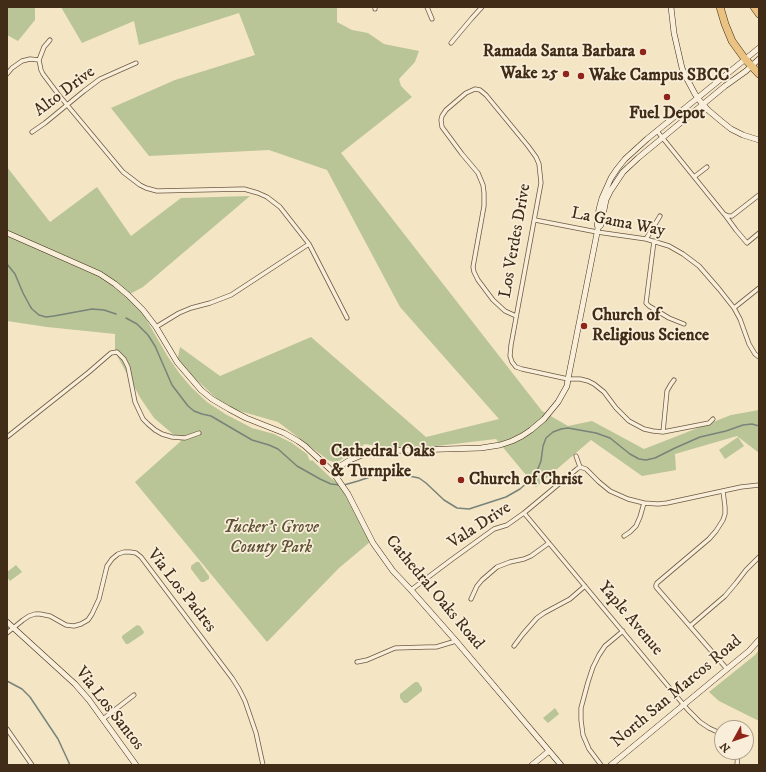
<!DOCTYPE html>
<style>
body{margin:0}
#map{position:relative;width:766px;height:772px;overflow:hidden;background:#f4e5c5;font-family:"IM FELL DW Pica",serif}
canvas{display:block}
.frame{position:absolute;inset:0;border:8px solid #402c17;pointer-events:none}
.north{position:absolute;left:714px;top:720px;width:40px;height:40px;box-sizing:border-box;background:#f8eed9;border:1px solid #aea08b;border-radius:50%;rotate:230deg;font-size:11px;font-weight:700;line-height:16px;text-align:center;color:#402c17}
.north::after{content:'';display:block;margin:auto;width:14px;height:18px;background:#8f2418;clip-path:polygon(50% 0,100% 100%,50% 72%,0 100%)}
</style>
<div id="map">
<canvas width="766" height="772"></canvas>
<div class="frame"></div>
<div class="north">N</div>
</div>
<script>
const c = document.querySelector('canvas').getContext('2d');
c.lineJoin = 'round';
function fillPath(path, color) {
  c.fillStyle = color;
  c.fill(path, 'evenodd');
}
function toPath(rows) {
  const path = new Path2D();
  for (const r of rows) {
    path.moveTo(r[0], r[1]);
    for (let i = 2; i < r.length; i += 2) path.lineTo(r[i], r[i + 1]);
  }
  return path;
}
function stroke(path, color, width, dash) {
  c.strokeStyle = color;
  c.lineWidth = width;
  c.lineCap = dash ? 'butt' : 'round';
  c.setLineDash(dash || []);
  c.stroke(path);
}
function label(font, color, halo, rows, align = 'center') {
  c.font = font + ' "IM FELL DW Pica",serif';
  c.lineWidth = 3.5;
  c.setLineDash([]);
  c.textBaseline = 'middle';
  c.strokeStyle = halo;
  c.fillStyle = color;
  for (const [text, x, y, turn = 0] of rows) {
    c.save();
    c.translate(x, y);
    c.rotate((+turn || 0) * Math.PI / 180);
    c.textAlign = isNaN(turn) ? turn : align;
    if (halo) c.strokeText(text, 0, 0);
    c.fillText(text, 0, 0);
    c.restore();
  }
}
const green = toPath([
 [7,7,35,7,35,20,18,41,7,35],
 [61,7,337,7,337,22,352,30,368,33,384,44,419,51,415,62,399,79,401,86,412,97,341,153,542,411,568,426,592,421,644,449,731,415,759,410,759,453,737,436,675,454,676,470,642,476,591,440,536,487,496,439,403,450,365,444,336,463,328,460,278,422,226,407,177,362,180,347,220,376,311,337,426,437,499,419,400,307,327,170,269,150,149,156,111,108,175,80,255,55,239,13,139,45,134,21,82,43],
 [7,167,50,222,97,187,131,236,181,198,250,196,143,287,130,294,143,308,146,319,168,357,180,374,191,387,207,402,227,415,252,428,274,434,292,443,307,454,310,461,312,460,331,478,339,484,342,489,370,542,339,568,267,642,135,482,181,441,154,418,141,399,115,352,115,334,47,327,7,321],
 [738,437,744,446,725,459,719,450],
 [196,562,199,562,209,576,209,579,204,582,201,582,191,569,191,566],
 [16,565,22,572,10,581,7,577,7,572],
 [137,625,140,626,144,632,143,634,128,644,126,644,122,638,122,636],
 [759,650,759,721,719,701,709,692,755,655],
 [415,682,418,682,422,688,422,691,407,703,404,703,400,698,400,694],
 [555,708,559,714,548,723,543,718]
]);
const stream = toPath([
 [7,264,15,274,23,293,30,306,32,309,39,315,46,317,54,316,92,309,104,310,116,314],
 [126,318,137,324,148,335,155,346,172,385,188,406,194,411,202,414,211,416,252,440,269,445,278,449,297,466,320,479,331,484,340,485],
 [344,485,358,481,370,477,409,476,419,478,426,483,444,500,457,508,469,509,506,497,520,489,529,481,537,471,541,461,543,446,546,438,553,432,561,429,568,428,596,433,610,438,630,454,639,459,646,460,655,458,675,448,700,437,726,431,743,425,752,424,759,426],
 [7,681,22,689,30,697,58,739,70,765]
]);
const street = toPath([
 [375,7,375,9],
 [427,7,432,19],
 [50,40,44,47,39,60,41,70,43,74,58,94,123,172,140,185,146,188,157,191,244,189,258,193,267,197,280,207,309,244,347,318],
 [451,43,472,18,482,7],
 [7,74,12,68,22,61,30,59,39,60],
 [657,131,724,214,728,216,732,216,759,195],
 [32,132,45,123,84,91,100,79,136,63],
 [694,177,707,167],
 [725,215,736,230,747,243,759,233],
 [535,220,597,232,646,239,669,246,683,254,699,266,719,289,734,308,740,319,749,344,755,354,759,357],
 [646,239,660,216],
 [654,241,646,303,649,306,669,318,684,324],
 [734,308,759,288],
 [516,316,505,311,493,300,478,280,474,272,473,267,484,206,484,193,483,185,478,173,462,154,442,127,441,120,442,116,446,110,466,93,475,89,480,90,486,95,528,146,536,157,539,164,541,183,511,345,510,356,512,362,516,367,522,369,568,379,580,379,588,381,594,384,604,392,616,408,629,421,644,429,653,431,663,432,709,423,713,419],
 [156,327,179,313,191,308,210,303,231,295,309,244],
 [663,432,667,391,671,384,674,380],
 [7,437,89,372,111,353,117,352,124,359,128,367,135,402,143,419,148,424,155,430,162,434,172,437,185,438,199,433],
 [576,456,580,467,586,469,599,482,610,491,628,499,644,503,658,504,667,503,741,487,759,485],
 [723,491,725,507,725,514,723,520,716,531,709,539,657,583,656,585,656,587,727,669],
 [524,513,688,710,700,722,709,728,722,734],
 [624,536,630,532,636,526,640,517,644,503],
 [411,590,451,560,494,529,507,525,524,513,577,469,580,467],
 [471,599,477,586,482,580,497,567,510,562,524,559,531,556,549,543],
 [690,626,725,596,736,583,746,570,759,557],
 [7,633,23,620,29,616,35,614,40,614,50,616,66,625,74,626,81,624,88,620,92,614,99,599,107,566,112,559,118,554,124,552,130,552,136,553,141,557,232,678,239,689,245,701,256,733,263,765],
 [514,646,523,634,537,618,544,613,570,599,585,586],
 [357,662,367,660,395,648,428,647,436,647,456,641],
 [103,719,134,695],
 [7,729,32,765],
 [601,765,589,749,583,735,581,720,581,708,588,682,593,667,599,655,605,646,623,631],
 [737,765,738,752]
]);
const secondary = toPath([
 [671,7,674,33,682,68,687,79,695,94,700,101,708,110,721,121,731,129,743,135,759,140],
 [598,228,601,225,606,200,611,190,623,172,638,158,725,86,746,71,759,59],
 [7,233,82,266,100,274,115,284,128,295,143,310,156,327,177,362,201,390,212,399,229,409,246,418,284,433,298,441,305,446,332,471,348,494,373,543,393,571,411,590,456,641,561,765],
 [332,471,350,460,367,453,378,451,481,448,500,445,512,441,522,436,531,430,544,419,558,402,567,386,568,379,598,228,597,224,599,209,602,198,611,178,617,169,625,159,647,139,759,48],
 [7,622,75,684,89,700,136,765],
 [532,765,549,751],
 [611,765,727,669,749,651,759,640]
]);
const highway = toPath([
 [720,7,725,24,732,41,745,59,759,74],
 [754,7,759,14]
]);
const markers = [
 [643,52,4,"#8f2418"],
 [566,74,4,"#8f2418"],
 [581,76,4,"#8f2418"],
 [667,97,4,"#8f2418"],
 [584,326,4,"#8f2418"],
 [323,462,4,"#8f2418"],
 [461,480,4,"#8f2418"]
];
const poiNames = [
 ["Ramada Santa Barbara",635,52,"right"],
 ["Wake 25",558,74,"right"],
 ["Wake Campus SBCC",589,76],
 ["Fuel Depot",667,114,"center"],
 ["Church of",592,316],
 ["Religious Science",592,336],
 ["Cathedral Oaks",331,452],
 ["& Turnpike",331,472],
 ["Church of Christ",469,480]
];
const streetNames = [
 ["Alto Drive",65,92,-37],
 ["La Gama Way",618,223,11],
 ["Los Verdes Drive",516,241,-80],
 ["Vala Drive",480,526,-33],
 ["Via Los Padres",181,591,52],
 ["Cathedral Oaks Road",434,593,50],
 ["Yaple Avenue",630,619,50],
 ["North San Marcos Road",677,692,-40],
 ["Via Los Santos",109,709,52]
];
const parkNames = [
 ["Tucker's Grove",271,528],
 ["County Park",271,548]
];
fillPath(green, '#b9c596');
stroke(stream, '#788379', 1.5);
stroke(street, '#6d5a42', 5);
stroke(secondary, '#402c17', 6);
stroke(highway, '#402c17', 8);
stroke(street, '#f8eed9', 3.5);
stroke(secondary, '#f8eed9', 5);
stroke(highway, '#eac282', 7);
for (const [x, y, r, color] of markers) {
  const dot = new Path2D();
  dot.arc(x, y, r, 0, 2 * Math.PI);
  c.fillStyle = color;
  c.fill(dot);
  stroke(dot, '#f8eed9', 1.5);
}
label('bold 17px', '#402c17', '#f8eed9', poiNames, 'left');
label('17px', '#402c17', '#f8eed9', streetNames);
label('italic 17px', '#5e5237', '#f8eed9', parkNames);
</script>
